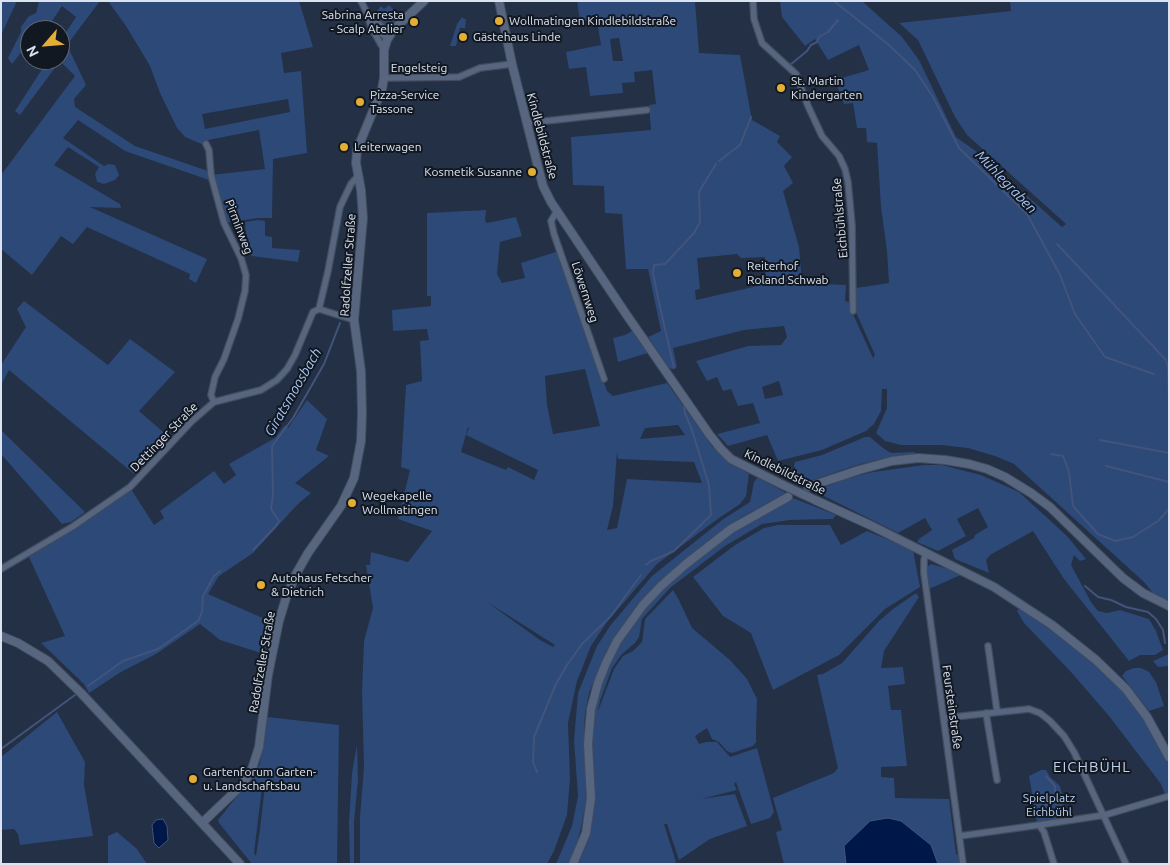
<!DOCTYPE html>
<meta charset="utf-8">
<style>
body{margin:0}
#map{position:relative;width:1170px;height:865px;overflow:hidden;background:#233045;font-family:Ubuntu,sans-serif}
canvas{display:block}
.frame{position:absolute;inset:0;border:2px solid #dbe3f1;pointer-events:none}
.north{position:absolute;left:20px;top:20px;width:50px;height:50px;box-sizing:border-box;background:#121821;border:1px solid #626974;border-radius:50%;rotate:243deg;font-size:14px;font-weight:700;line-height:20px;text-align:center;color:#dbe3f1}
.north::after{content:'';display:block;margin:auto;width:18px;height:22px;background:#e4ae35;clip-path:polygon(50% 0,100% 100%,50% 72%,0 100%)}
</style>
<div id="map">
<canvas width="1170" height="865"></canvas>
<div class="frame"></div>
<div class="north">N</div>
</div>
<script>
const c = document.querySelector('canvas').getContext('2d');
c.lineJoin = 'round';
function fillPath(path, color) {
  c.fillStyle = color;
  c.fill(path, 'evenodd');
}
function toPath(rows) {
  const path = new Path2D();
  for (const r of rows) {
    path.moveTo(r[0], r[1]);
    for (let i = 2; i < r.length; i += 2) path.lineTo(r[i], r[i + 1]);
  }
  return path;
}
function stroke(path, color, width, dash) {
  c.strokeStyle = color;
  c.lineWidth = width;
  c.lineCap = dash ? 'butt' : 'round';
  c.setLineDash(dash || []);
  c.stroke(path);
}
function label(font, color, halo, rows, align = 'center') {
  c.font = font + ' Ubuntu,sans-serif';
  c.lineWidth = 4;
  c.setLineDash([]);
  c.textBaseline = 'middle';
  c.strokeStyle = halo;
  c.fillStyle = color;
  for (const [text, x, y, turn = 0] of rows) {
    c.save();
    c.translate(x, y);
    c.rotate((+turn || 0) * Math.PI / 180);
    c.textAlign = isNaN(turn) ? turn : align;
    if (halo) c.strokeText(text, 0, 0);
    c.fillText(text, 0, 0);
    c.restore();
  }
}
const green = toPath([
 [1,1,17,1,1,35],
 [39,1,100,1,70,41,69,49,86,85,74,99,75,107,135,146,208,171,209,180,125,151,78,120,63,138,104,166,109,164,115,165,119,175,115,180,104,184,97,182,95,174,99,167,68,147,54,165,120,204,121,208,90,207,207,259,196,283,189,279,190,274,87,227,73,244,61,236,32,275,1,249,1,175,75,76,60,61,20,115,15,111,48,60,60,60,60,41,76,17,62,6,46,30,30,30,30,41,12,64,8,58,21,32,21,27,28,17,36,13],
 [108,1,299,1,313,47,281,53,284,73,301,71,307,153,273,159,272,218,258,218,224,223,211,175,265,169,259,130,208,140,204,145,185,137,177,128,160,93,150,66,126,26],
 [288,99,290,112,205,129,202,114],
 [577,1,695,1,699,53,740,55,752,120,780,136,777,142,792,157,784,166,793,183,783,191,799,247,802,283,846,285,845,301,851,303,852,312,873,358,875,355,855,310,856,288,889,283,887,251,881,207,877,143,867,142,866,128,857,128,853,103,844,104,835,80,869,70,859,45,828,60,815,39,805,46,782,17,780,1,862,1,902,37,919,60,956,137,981,155,1062,227,1066,224,967,135,955,117,918,40,899,23,1011,11,1010,1,1169,1,1169,613,1144,582,1014,464,995,456,968,448,941,445,901,445,885,441,876,433,887,408,887,389,882,389,881,411,874,424,866,431,822,450,778,461,767,435,728,446,717,434,760,423,753,403,738,406,731,389,723,391,717,377,707,381,696,361,748,346,781,345,787,337,784,326,744,330,673,348,677,367,672,369,669,368,648,337,661,331,648,269,626,269,622,214,605,213,604,186,573,185,571,137,651,130,649,105,656,104,652,70,634,72,635,82,622,83,623,93,590,96,586,67,569,69,566,52,601,45,597,21,580,21],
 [619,38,623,61,613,61,610,39],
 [737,254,741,258,765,257,766,284,696,300,695,290,700,289,697,258],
 [779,381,783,395,765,399,762,387],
 [389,5,400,16,390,26,386,27,374,15,381,6,384,9],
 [462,17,464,19,466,19,465,28,460,28,456,46,450,46,457,24],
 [486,210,485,221,487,223,516,217,522,236,500,242,497,274,502,283,525,278,521,263,559,251,607,391,613,396,667,383,712,446,730,463,749,474,746,496,740,504,719,518,657,564,607,622,591,646,577,681,568,723,570,779,567,815,554,851,547,864,360,864,360,817,364,767,362,691,364,641,373,608,366,565,370,565,371,552,408,562,432,531,398,519,410,470,401,467,406,385,422,381,420,341,429,340,427,329,393,331,392,310,431,306,431,296,427,296,427,213],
 [585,369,600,426,553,434,547,405,545,376],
 [678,425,685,435,640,439,645,428],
 [468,427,469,428,466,435,538,470,534,480,508,467,506,470,461,452],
 [617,452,618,459,694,462,702,483,627,479,617,528,607,530,613,506],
 [487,602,555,645,553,647,540,640],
 [258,220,265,221,265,236,272,237,272,248,300,250,298,262,252,256,247,250,245,222],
 [24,301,108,365,130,339,175,372,139,411,170,438,134,474,9,370,1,385,1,365,26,327,17,309],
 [632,331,648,353,618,362,613,338,625,335],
 [307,400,327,419,316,450,329,456,295,483,311,493,297,505,253,553,219,576,208,594,274,623,264,654,220,640,200,624,156,654,121,672,89,693,84,684,41,643,65,636,29,557,63,536,131,489,154,525,164,518,160,511,214,471,224,484,236,475,229,464,275,438,285,425,288,428],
 [1,430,85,512,71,522,62,524,1,454],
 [865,437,870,437,883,448,891,453,915,452,914,455,895,456,857,465,801,484,796,483,799,480,794,466,795,462,822,455],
 [924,465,942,465,981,475,1019,492,1067,536,1086,559,1080,561,1074,555,1071,565,1091,602,1098,611,1107,613,1120,610,1149,619,1156,631,1163,650,1155,655,1140,655,1129,661,1064,579,1033,531,990,555,986,560,989,573,955,559,952,550,974,538,975,535,988,527,978,508,957,519,966,536,938,551,917,542,919,539,932,530,925,518,898,533,820,494,819,489,852,477,873,472],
 [758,477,786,493,742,517,709,540,692,554,663,579,639,605,615,636,606,652,589,693,585,713,584,731,587,796,581,828,574,853,569,864,556,864,572,826,578,796,574,740,578,693,597,646,610,626,652,576,722,520,750,502,754,482],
 [793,498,836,515,833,519,790,520,762,524,725,546,670,588,642,619,639,637,635,643,622,654,612,668,600,701,598,711,614,669,623,656,633,651,642,642,645,619,673,590,679,600,692,628,730,660,747,679,757,699,756,732,756,742,753,746,732,753,727,751,719,742,712,739,707,728,695,736,699,744,706,742,717,742,730,757,757,748,774,812,770,818,751,824,736,782,734,784,737,790,701,799,735,794,747,826,710,839,679,860,667,824,664,824,676,862,673,864,578,864,588,841,595,800,592,732,594,708,599,683,612,655,628,630,647,605,691,563,729,534],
 [778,525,830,525,841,545,867,531,913,550,920,587,885,609,839,655,773,690,751,633,723,616,693,577,735,545,764,528],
 [931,564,938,566,963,574,929,589,926,576,927,567],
 [916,593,919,597,884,651,881,668,903,667,905,684,888,686,891,710,901,710,907,766,881,767,881,777,894,778,895,798,949,799,956,854,963,857,963,864,784,864,776,832,782,830,773,798,834,773,838,768,817,675,823,674,842,663,879,621,893,609],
 [1021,606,1052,625,1135,700,1169,757,1169,796,1166,797,1161,784,1109,716,1071,672,1024,623,1017,611],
 [1169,654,1169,666,1158,667,1153,661],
 [1134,668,1141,668,1149,672,1156,682,1164,706,1149,711,1122,676,1126,671],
 [57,712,85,762,84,785,93,836,20,845,18,834,14,829,1,830,1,757],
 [267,717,339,725,337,864,252,864,219,823,218,820,254,775,260,763],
 [265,786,260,829,256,856,254,853,262,787],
 [357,745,358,780,354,822,354,864,350,864,349,823,352,773],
 [1041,770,1046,770,1050,777,1060,786,1067,819,1037,822,1029,776],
 [117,832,137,849,147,864,108,864,108,836]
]);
const water = toPath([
 [888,818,901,821,931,845,938,864,846,864,844,846,870,821,888,818],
 [163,819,167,826,168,840,159,848,154,843,152,825,156,820,163,819]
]);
const stream = toPath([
 [834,1,889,45,915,70,933,97,959,148,1027,214,1060,275,1075,314,1105,357,1154,374],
 [790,65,807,51,811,45,817,42,819,37,828,32,838,20],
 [719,161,740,145,751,117],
 [1057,244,1166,360,1168,368,1169,403],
 [674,368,658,298,653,273,654,265,665,264,694,233,700,222,699,192,716,164],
 [1100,440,1169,453],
 [1051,454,1063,456,1069,472,1073,506,1098,534,1115,541,1133,537,1158,521,1169,509],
 [1106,466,1169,482],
 [253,550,276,526,279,521,271,509,273,495,272,446,293,418,324,364,340,323],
 [646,565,651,561,674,551,711,515,709,485,692,430,685,413,684,406],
 [1085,586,1098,597,1111,600,1126,607,1148,612,1156,619,1163,630,1165,643],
 [88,686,123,661,158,649,198,621,202,612,203,596,214,576,220,571],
 [1,749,75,695],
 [537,772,533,762,534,737,556,684,567,665,582,644,610,617,641,575],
 [1046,776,1055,786,1055,792,1058,796,1060,802],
 [1042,807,1051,803]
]);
const street = toPath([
 [361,1,367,13,371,27,384,50],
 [753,1,754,19,762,43,796,74,808,106,822,136,839,156,845,169,848,182,852,225,853,311],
 [368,14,390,34],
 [372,25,380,33,388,38],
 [384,78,459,77,480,68,512,64],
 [527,123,647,110],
 [206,144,209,150,211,175,224,223,241,258,246,275,245,291,238,319,224,359,215,377,211,395,214,402],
 [557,211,551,221,554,234,604,379],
 [319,309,354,320],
 [926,553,924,560,924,573,963,864],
 [1,569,72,527,130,487,191,422,214,402,261,390,277,380,287,369,295,355,313,312,319,309,328,271,340,207,351,184,358,176],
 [988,646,997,711],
 [986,713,997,780],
 [944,718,1029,709,1040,713,1050,721,1064,736,1074,752,1126,864],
 [1039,825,1105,815,1169,796],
 [960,836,1039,825,1044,832,1054,864]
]);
const secondary = toPath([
 [499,1,512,64,536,159,543,186,551,202,626,314,709,434,721,449,731,459,783,485],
 [808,487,859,470,892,461,918,458,945,460,969,464,987,469,1005,477,1031,493,1050,507,1123,578,1143,593,1169,606],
 [815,500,870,525,994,587,1052,625,1096,660,1126,689,1147,717,1169,757],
 [1,636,18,643,48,661,81,693,240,864],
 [202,823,243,784,252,769,259,747,268,675,279,621,286,598,296,574,308,553,341,506,354,478,361,441,362,413,361,371,354,320,363,218,361,190,356,163,357,150,382,89,384,78,384,50,387,40,394,29,424,1],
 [573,864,586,833,591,798,588,744,591,709,598,683,606,663,617,641,643,605,661,586,686,564,731,529,788,497]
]);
const secondaryBridge = toPath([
 [783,485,815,500]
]);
const markers = [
 [499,21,5,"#e4ae35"],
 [414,22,5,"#e4ae35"],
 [463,37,5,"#e4ae35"],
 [781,88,5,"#e4ae35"],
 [360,102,5,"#e4ae35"],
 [344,147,5,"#e4ae35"],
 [532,172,5,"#e4ae35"],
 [737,273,5,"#e4ae35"],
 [352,503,5,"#e4ae35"],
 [261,585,5,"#e4ae35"],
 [193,779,5,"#e4ae35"]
];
const poiNames = [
 ["Sabrina Arresta",404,15,"right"],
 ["- Scalp Atelier",404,29,"right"],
 ["Wollmatingen Kindlebildstraße",509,21],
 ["Gästehaus Linde",473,37],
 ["St. Martin",791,81],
 ["Kindergarten",791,95],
 ["Pizza-Service",370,95],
 ["Tassone",370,109],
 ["Leiterwagen",354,147],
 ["Kosmetik Susanne",522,172,"right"],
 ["Reiterhof",747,266],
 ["Roland Schwab",747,280],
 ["Wegekapelle",362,496],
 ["Wollmatingen",362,510],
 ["Autohaus Fetscher",271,578],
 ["& Dietrich",271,592],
 ["Gartenforum Garten-",203,772],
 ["u. Landschaftsbau",203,786]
];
const streetNames = [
 ["Engelsteig",419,68],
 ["Kindlebildstraße",542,136,75],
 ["Eichbühlstraße",840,218,-95],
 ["Pirminweg",239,227,69],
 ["Radolfzeller Straße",348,265,-86],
 ["Löwernweg",585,292,72],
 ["Dettinger Straße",164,437,-46],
 ["Kindlebildstraße",785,472,26],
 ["Radolfzeller Straße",262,662,-80],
 ["Feursteinstraße",952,707,82]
];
const parkNames = [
 ["Spielplatz",1049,798],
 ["Eichbühl",1049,812]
];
const waterNames = [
 ["Mühlegraben",1006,182,46],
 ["Giratsmoosbach",293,392,-60]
];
const quarterNames = [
 ["EICHBÜHL",1092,767]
];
fillPath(green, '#2c4978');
fillPath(water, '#001749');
stroke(water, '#42547b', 1);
stroke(stream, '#42547b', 2);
stroke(street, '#414c5e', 8);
stroke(secondary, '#414c5e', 10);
stroke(street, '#57667e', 5.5);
stroke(secondary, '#57667e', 8);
stroke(secondaryBridge, '#414c5e', 10, []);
stroke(secondaryBridge, '#57667e', 8);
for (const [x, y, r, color] of markers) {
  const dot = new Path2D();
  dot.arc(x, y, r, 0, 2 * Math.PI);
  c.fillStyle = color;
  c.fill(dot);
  stroke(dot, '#121821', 2);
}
label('12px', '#dbe3f1', '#121821', poiNames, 'left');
label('12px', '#dbe3f1', '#121821', streetNames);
label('12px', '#b9ceef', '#121821', parkNames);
label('italic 14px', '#a8c6f8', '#121821', waterNames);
c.letterSpacing = '1px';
label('15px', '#becfea', '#121821', quarterNames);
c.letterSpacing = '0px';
</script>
